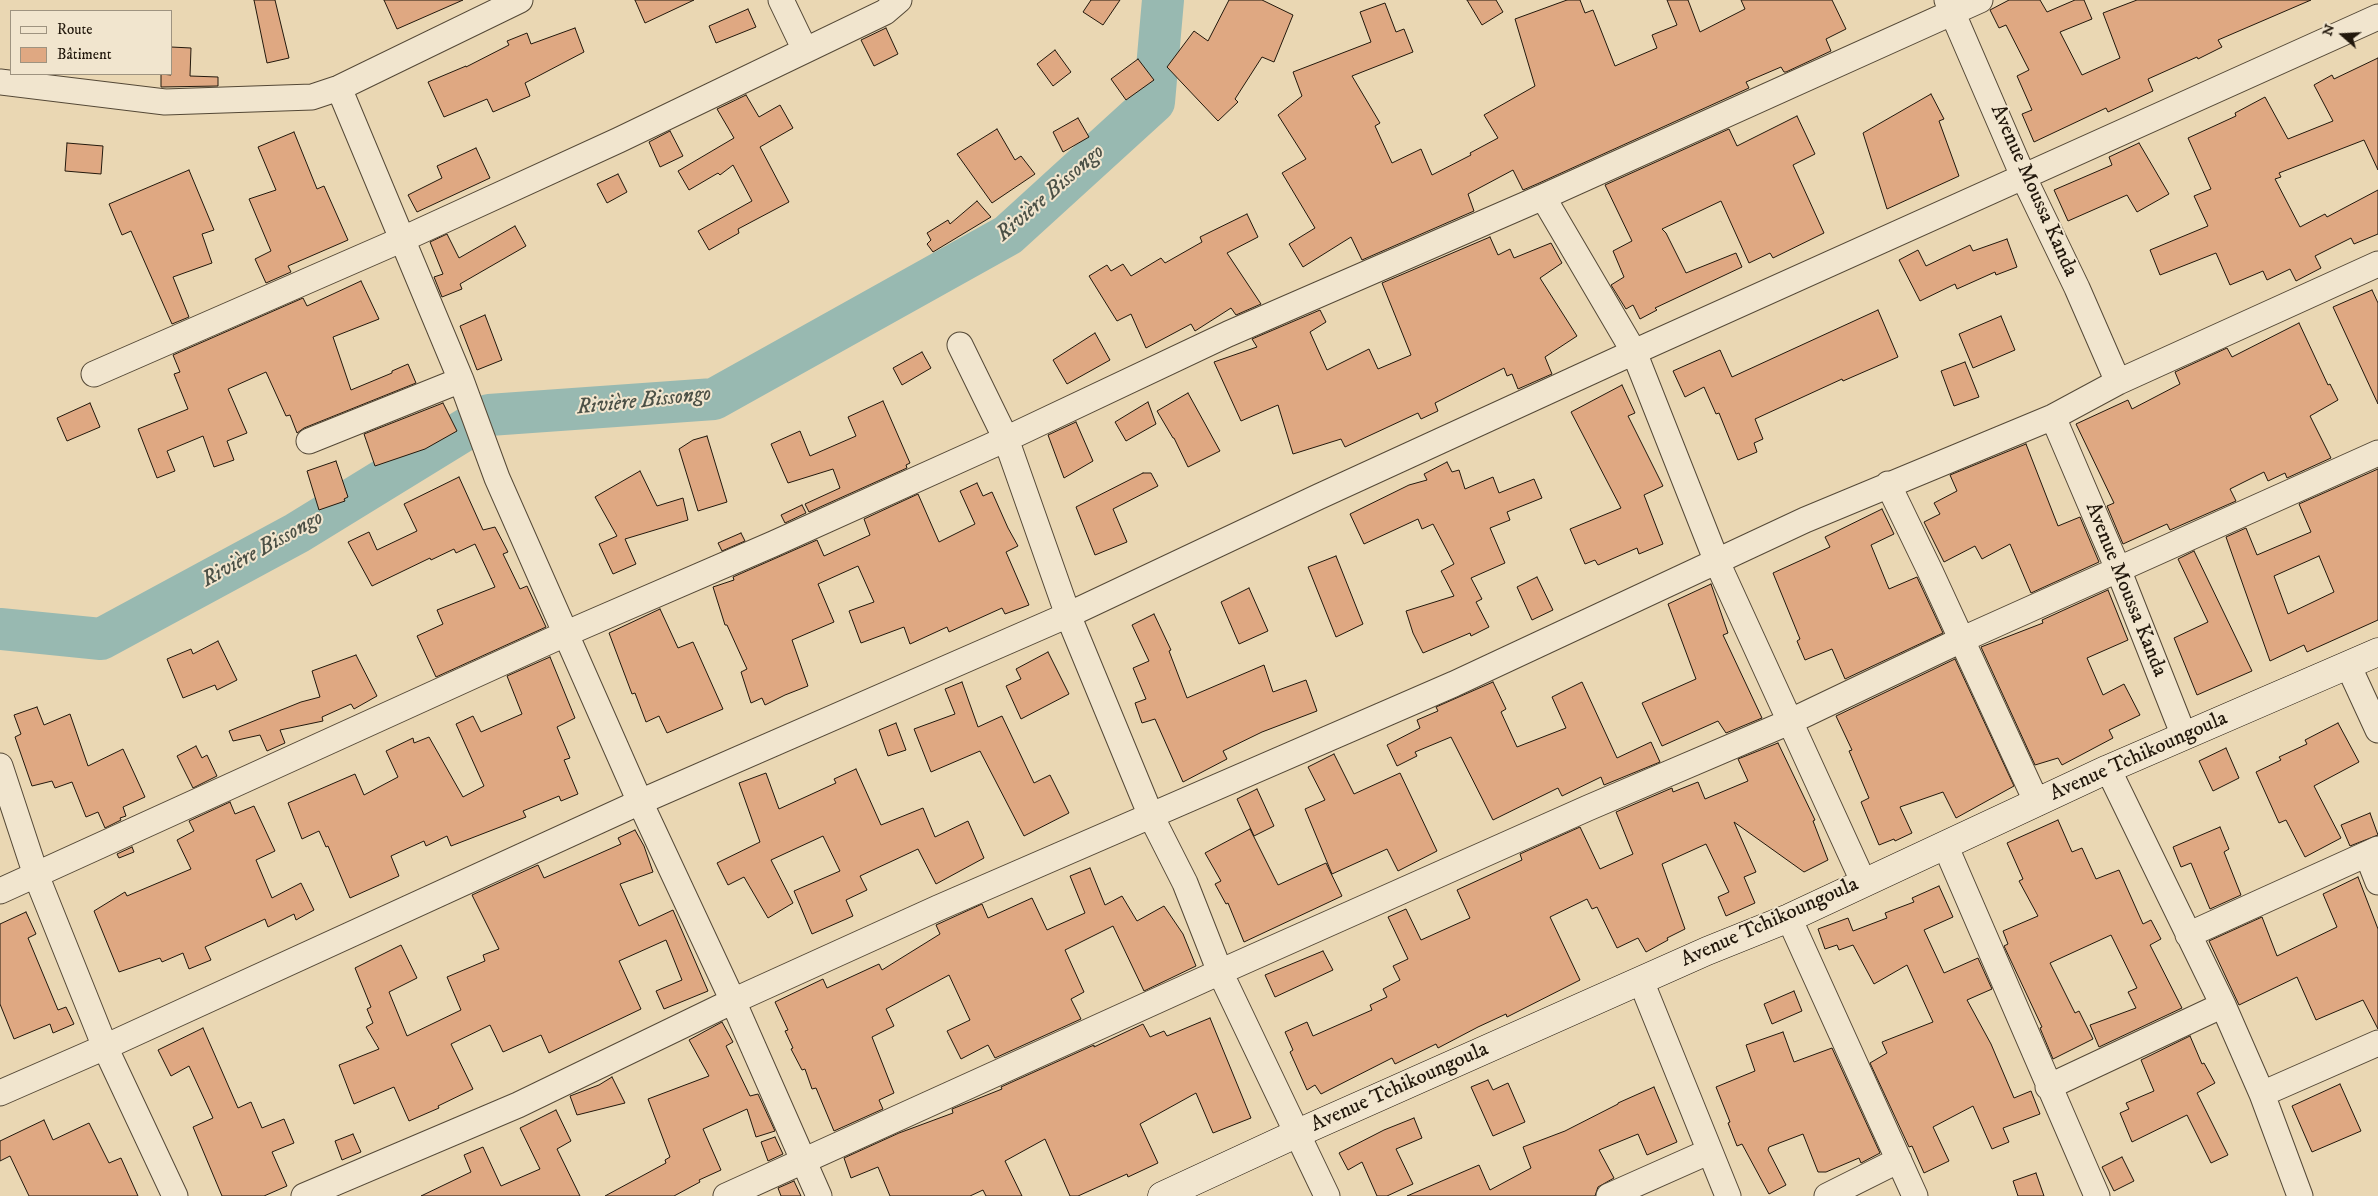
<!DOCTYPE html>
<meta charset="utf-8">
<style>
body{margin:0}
#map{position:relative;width:2378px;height:1196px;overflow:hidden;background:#ead7b3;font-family:"IM FELL DW Pica",serif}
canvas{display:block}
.legend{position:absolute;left:10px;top:10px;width:162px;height:65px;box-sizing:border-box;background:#f1e5ce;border:1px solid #9e9380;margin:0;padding:6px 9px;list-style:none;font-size:15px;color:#22180c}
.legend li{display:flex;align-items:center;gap:10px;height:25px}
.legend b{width:25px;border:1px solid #9e9380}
.north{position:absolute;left:2318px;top:10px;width:50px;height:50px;-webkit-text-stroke:4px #f1e5ce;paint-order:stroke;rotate:289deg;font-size:14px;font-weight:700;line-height:20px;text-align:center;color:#22180c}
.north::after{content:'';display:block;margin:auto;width:18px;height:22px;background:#22180c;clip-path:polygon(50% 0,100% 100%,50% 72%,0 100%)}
</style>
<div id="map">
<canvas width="2378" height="1196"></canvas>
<ul class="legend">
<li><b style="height:6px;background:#f1e5ce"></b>Route</li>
<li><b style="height:14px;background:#dfa882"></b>Bâtiment</li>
</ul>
<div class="north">N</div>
</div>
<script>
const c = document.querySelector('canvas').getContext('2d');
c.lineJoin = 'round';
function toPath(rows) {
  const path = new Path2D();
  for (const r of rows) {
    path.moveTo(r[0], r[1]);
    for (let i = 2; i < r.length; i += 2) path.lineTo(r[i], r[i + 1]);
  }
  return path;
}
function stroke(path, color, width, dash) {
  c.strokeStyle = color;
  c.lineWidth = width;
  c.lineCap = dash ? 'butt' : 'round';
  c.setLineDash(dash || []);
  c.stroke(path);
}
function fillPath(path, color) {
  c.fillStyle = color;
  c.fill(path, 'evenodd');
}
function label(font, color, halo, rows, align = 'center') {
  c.font = font + ' "IM FELL DW Pica",serif';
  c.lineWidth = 4;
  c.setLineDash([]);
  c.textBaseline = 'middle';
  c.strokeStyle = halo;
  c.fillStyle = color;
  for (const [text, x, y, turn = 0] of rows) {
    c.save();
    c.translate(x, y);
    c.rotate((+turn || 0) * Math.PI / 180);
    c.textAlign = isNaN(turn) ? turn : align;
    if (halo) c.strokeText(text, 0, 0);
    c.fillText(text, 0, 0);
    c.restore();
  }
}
const river = toPath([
 [0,629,101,639,297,533,489,415,714,399,1008,235,1154,102,1163,0]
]);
const building = toPath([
 [254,0,275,0,289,58,267,63,254,0],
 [384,0,463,0,397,29,384,0],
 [635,0,694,0,645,23,635,0],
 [1091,0,1120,0,1103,25,1083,12,1091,0],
 [1229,0,1262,0,1293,15,1274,62,1262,57,1235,99,1238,102,1218,121,1167,67,1194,31,1208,41,1229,0],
 [1467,0,1496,0,1503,12,1482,25,1467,0],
 [1567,0,1580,0,1585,13,1593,10,1615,66,1657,48,1652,35,1677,25,1667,0,1688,0,1700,32,1745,9,1741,0,1832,0,1846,29,1826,39,1831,51,1786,72,1784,72,1781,67,1746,82,1749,88,1537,184,1523,190,1513,170,1468,194,1474,211,1362,260,1351,237,1303,267,1289,244,1315,228,1282,173,1306,159,1278,115,1302,96,1293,72,1371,42,1360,12,1385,3,1396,32,1404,29,1413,52,1352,76,1380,123,1375,126,1392,163,1421,149,1432,175,1471,155,1470,153,1498,138,1484,115,1535,86,1515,19,1567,0],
 [2009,0,2040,0,2047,12,2075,0,2084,0,2092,19,2060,32,2082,75,2120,58,2103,13,2137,0,2311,0,2218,40,2222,47,2198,59,2197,57,2148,79,2153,91,2108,112,2106,108,2034,142,2022,114,2032,110,2017,76,2029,70,2006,25,1999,28,1990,10,2009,0],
 [748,9,756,27,716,43,709,26,748,9],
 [575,28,584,52,525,83,530,96,493,112,487,99,444,117,428,82,466,66,466,67,509,45,507,41,527,33,531,44,575,28],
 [886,28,898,54,874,66,861,40,886,28],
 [171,47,191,48,190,76,218,77,218,86,161,87,161,74,171,75,171,47],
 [1055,50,1071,72,1053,86,1037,64,1055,50],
 [2378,58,2378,170,2364,140,2279,173,2281,177,2275,179,2300,227,2325,214,2327,217,2378,190,2378,234,2354,244,2351,238,2315,256,2321,268,2296,281,2290,269,2267,280,2263,271,2230,285,2216,253,2160,275,2150,250,2208,226,2194,196,2211,189,2188,138,2236,116,2235,113,2265,97,2288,139,2333,121,2314,85,2332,75,2334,79,2378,58],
 [1138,59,1154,80,1126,100,1111,79,1138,59],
 [1931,94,1944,119,1939,121,1959,176,1887,209,1863,133,1931,94],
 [746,95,759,117,780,105,793,128,760,147,789,202,738,229,739,233,709,250,698,231,752,201,733,165,720,175,718,173,689,190,678,171,734,138,717,109,746,95],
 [1797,116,1815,154,1793,165,1824,233,1773,258,1770,253,1749,263,1721,201,1662,229,1666,233,1686,273,1736,253,1742,267,1655,308,1657,310,1640,319,1633,305,1626,309,1611,285,1624,277,1613,251,1632,241,1605,185,1729,129,1737,146,1797,116],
 [1078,118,1089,137,1063,152,1053,132,1078,118],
 [997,129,1015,160,1021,156,1035,174,992,203,957,154,997,129],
 [670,131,683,156,660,167,649,142,670,131],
 [294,132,317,189,324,186,348,240,288,266,291,272,266,283,255,259,271,251,249,199,276,190,258,147,294,132],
 [67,143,103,146,101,174,65,171,67,143],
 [2139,143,2169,194,2137,212,2127,195,2068,221,2054,190,2112,165,2109,157,2139,143],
 [476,148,490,178,417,212,408,195,442,178,437,166,476,148],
 [189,170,214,230,202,234,212,263,173,277,189,317,172,324,131,231,122,235,109,204,189,170],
 [618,174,627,192,607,203,597,184,618,174],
 [977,201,991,217,933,252,927,244,931,240,927,233,948,220,950,224,977,201],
 [1247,214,1258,237,1227,253,1261,304,1236,315,1231,308,1195,331,1191,324,1146,348,1131,314,1117,321,1089,276,1107,265,1111,271,1123,264,1131,276,1161,258,1165,263,1202,242,1200,237,1247,214],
 [515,226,526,246,460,284,462,289,442,297,434,277,443,274,430,242,447,234,459,258,515,226],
 [1490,237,1498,255,1510,249,1514,258,1551,243,1562,263,1540,278,1577,336,1545,357,1552,374,1518,389,1512,374,1507,376,1504,368,1435,403,1438,411,1421,419,1418,413,1345,447,1341,439,1293,454,1278,405,1241,421,1214,362,1257,347,1252,339,1320,310,1326,322,1310,332,1327,370,1369,349,1378,369,1411,355,1382,283,1490,237],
 [2007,239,2017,267,1996,275,1995,272,1957,289,1955,284,1920,301,1899,260,1918,250,1926,266,1970,245,1973,251,2007,239],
 [361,281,379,319,333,337,351,390,392,373,392,371,408,364,416,383,304,428,297,433,290,415,286,416,266,372,228,389,247,433,227,441,234,460,214,467,203,436,167,451,175,471,157,478,138,429,188,409,174,374,180,372,173,355,303,298,307,306,361,281],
 [2372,290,2378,303,2378,404,2333,307,2372,290],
 [1878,310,1898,357,1843,381,1842,379,1755,419,1763,439,1754,443,1757,452,1738,460,1719,413,1716,414,1704,387,1685,397,1673,371,1720,350,1732,377,1878,310],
 [485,315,502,360,477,370,460,326,485,315],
 [2001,316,2015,350,1973,368,1959,334,2001,316],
 [2299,323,2328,385,2330,384,2338,400,2310,416,2331,458,2287,478,2285,473,2268,481,2264,472,2230,489,2236,501,2170,530,2167,524,2123,544,2107,506,2114,503,2076,424,2128,400,2132,409,2180,384,2175,372,2227,348,2232,357,2299,323],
 [1095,333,1110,360,1067,384,1053,360,1095,333],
 [922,352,931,368,902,385,893,368,922,352],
 [1965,362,1979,397,1954,406,1941,371,1965,362],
 [1622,385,1635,413,1628,416,1663,486,1644,495,1663,544,1639,554,1637,548,1598,565,1595,560,1585,564,1570,529,1621,508,1571,412,1622,385],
 [1188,393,1220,451,1188,467,1174,438,1173,438,1157,411,1188,393],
 [883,401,910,463,906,465,907,468,809,512,805,504,840,488,833,469,788,483,771,444,800,431,810,456,856,436,848,417,883,401],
 [1148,402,1156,424,1126,441,1115,422,1148,402],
 [90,403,100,427,67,441,57,418,90,403],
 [443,403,457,431,425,449,375,466,364,434,443,403],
 [1076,422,1093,461,1064,478,1048,435,1076,422],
 [707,436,727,502,698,511,679,449,693,440,707,436],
 [2026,444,2058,526,2080,517,2099,562,2031,593,2010,544,1982,559,1975,546,1944,562,1924,522,1940,514,1934,503,1957,491,1950,475,2026,444],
 [336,461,348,497,344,499,345,501,319,510,307,471,336,461],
 [1447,462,1452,472,1459,470,1465,489,1493,477,1499,493,1534,479,1542,498,1507,512,1510,520,1490,528,1505,563,1471,578,1482,599,1476,602,1489,627,1471,636,1470,633,1423,653,1413,633,1406,611,1454,596,1441,571,1454,564,1433,524,1422,529,1418,519,1364,544,1350,514,1409,485,1427,480,1424,474,1447,462],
 [2378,469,2378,620,2307,652,2304,645,2270,661,2226,537,2246,528,2257,555,2311,532,2299,504,2378,469],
 [2319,556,2334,592,2288,614,2274,576,2319,556],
 [640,471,657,506,683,498,688,520,625,539,636,564,613,574,599,544,617,536,595,497,640,471],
 [1143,473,1151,473,1158,486,1113,509,1127,542,1095,555,1076,507,1143,473],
 [459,477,483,530,495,527,508,552,503,554,520,589,527,586,546,627,436,677,417,636,443,624,437,610,495,587,475,544,456,553,454,549,431,560,430,558,372,586,348,542,369,532,377,550,417,531,404,504,459,477],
 [977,483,983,496,992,492,1008,528,1018,546,1006,552,1029,605,1005,614,1002,608,949,632,947,627,910,644,904,627,861,643,849,611,874,602,858,566,818,584,834,622,792,640,808,686,785,695,765,705,762,698,751,703,741,672,747,669,727,625,725,625,713,587,734,580,733,577,817,540,824,556,870,535,864,519,918,494,939,542,975,524,960,491,977,483],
 [802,505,806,513,785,523,781,515,802,505],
 [1882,509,1894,534,1871,545,1889,589,1917,577,1943,633,1845,679,1832,649,1805,660,1797,641,1800,639,1773,573,1830,547,1825,537,1882,509],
 [741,533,745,541,722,551,718,543,741,533],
 [2194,551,2252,671,2197,695,2174,638,2208,622,2178,559,2194,551],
 [1336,556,1363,624,1336,637,1308,567,1336,556],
 [1537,577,1553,610,1532,620,1517,587,1537,577],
 [1711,584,1728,633,1723,635,1762,718,1726,733,1718,721,1662,746,1642,703,1696,679,1668,604,1711,584],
 [1249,588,1268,631,1239,644,1221,602,1249,588],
 [2108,590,2128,640,2087,658,2103,695,2124,684,2140,715,2109,730,2113,738,2062,765,2058,758,2035,765,1981,647,2043,623,2042,620,2108,590],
 [660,609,678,648,693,642,723,709,667,733,659,716,646,722,635,693,632,694,609,633,660,609],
 [1154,614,1171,650,1169,651,1187,698,1264,665,1273,692,1306,680,1317,711,1262,732,1223,751,1227,759,1183,782,1155,719,1142,723,1135,703,1146,699,1133,668,1149,661,1132,625,1154,614],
 [218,641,237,680,217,690,215,685,183,698,167,659,191,649,193,654,218,641],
 [1048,652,1069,694,1021,719,1006,686,1021,679,1016,669,1048,652],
 [356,655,377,696,354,709,351,704,322,717,323,721,280,730,285,743,267,751,260,735,233,741,229,731,301,702,320,697,312,671,356,655],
 [550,657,575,718,557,727,570,758,564,760,578,794,561,801,559,796,523,811,526,817,451,846,447,836,426,846,424,841,391,856,399,876,350,898,328,846,326,847,319,831,302,839,288,803,355,774,364,795,398,777,386,751,413,738,414,743,429,737,463,797,484,786,456,724,473,716,481,732,522,714,507,676,550,657],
 [1955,659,2014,786,1956,818,1943,792,1900,807,1912,833,1895,841,1894,839,1879,845,1861,802,1869,798,1849,751,1852,750,1836,716,1955,659],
 [962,682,978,727,1002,716,1034,783,1050,775,1069,813,1024,836,980,751,931,772,914,729,955,714,945,689,962,682],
 [1493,682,1506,709,1501,712,1517,747,1566,728,1552,697,1582,682,1617,758,1651,742,1660,762,1604,785,1601,777,1562,796,1558,788,1493,820,1451,737,1415,752,1417,756,1397,766,1387,745,1420,728,1417,720,1438,711,1436,707,1493,682],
 [37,707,44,725,70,714,88,766,123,749,145,797,123,807,126,816,120,818,121,820,105,828,98,812,86,817,72,782,55,788,52,781,32,786,15,737,21,734,14,715,37,707],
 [896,723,906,750,888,756,879,730,896,723],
 [2338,723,2359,762,2314,786,2341,838,2305,857,2286,820,2279,823,2256,772,2281,760,2279,757,2307,744,2305,740,2338,723],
 [1778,743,1815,820,1813,821,1828,860,1804,872,1734,822,1756,872,1744,877,1755,903,1726,916,1718,897,1729,892,1706,844,1662,864,1685,929,1667,938,1668,940,1646,952,1638,938,1617,948,1597,907,1592,909,1587,899,1550,917,1580,980,1507,1017,1506,1014,1478,1027,1438,1048,1436,1044,1395,1064,1392,1058,1321,1094,1315,1085,1307,1090,1290,1052,1293,1050,1285,1032,1307,1022,1313,1036,1372,1010,1370,1005,1387,997,1383,989,1400,980,1393,966,1408,959,1388,917,1406,909,1421,940,1470,918,1457,890,1522,860,1520,854,1580,827,1600,869,1633,854,1616,812,1672,788,1673,792,1698,782,1705,799,1748,781,1738,759,1778,743],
 [196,746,202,758,207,755,217,776,193,788,177,756,196,746],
 [2226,748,2239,778,2213,791,2199,761,2226,748],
 [1334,754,1354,794,1400,773,1437,851,1398,871,1387,849,1332,874,1305,809,1325,800,1308,767,1334,754],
 [856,769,881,825,923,808,935,837,968,821,984,858,936,884,918,849,860,876,867,890,846,900,853,916,812,934,794,891,840,871,823,836,771,860,793,903,768,918,744,877,728,885,717,863,760,842,739,783,766,773,779,809,836,783,834,779,856,769],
 [1257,789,1274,826,1254,836,1237,799,1257,789],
 [230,802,235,814,254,806,275,851,256,860,272,898,301,883,314,910,296,920,294,914,268,927,265,919,205,947,211,960,189,969,183,953,162,962,160,958,119,972,94,911,125,892,127,896,191,869,177,840,194,831,189,821,230,802],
 [2370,813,2378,835,2350,846,2341,825,2370,813],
 [2058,820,2072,852,2082,848,2096,879,2119,870,2143,924,2151,920,2161,939,2150,945,2182,1008,2099,1047,2090,1025,2136,1008,2128,992,2137,988,2111,935,2050,963,2075,1013,2079,1011,2093,1039,2053,1059,2040,1028,2042,1027,2004,946,2008,944,2003,931,2038,916,2019,881,2023,879,2007,843,2058,820],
 [2220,827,2229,849,2224,852,2241,895,2210,909,2191,863,2181,867,2173,847,2220,827],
 [1250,829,1278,885,1326,863,1342,896,1244,942,1228,903,1226,904,1215,884,1221,881,1205,853,1250,829],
 [635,830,644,846,653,872,620,884,639,926,673,910,708,991,664,1009,656,991,682,980,666,940,619,961,641,1009,549,1053,541,1035,503,1052,490,1025,451,1044,473,1089,438,1106,439,1108,409,1121,394,1087,354,1104,339,1065,379,1049,366,1027,373,1023,367,1009,371,1007,355,968,401,945,417,978,389,992,407,1036,461,1010,447,977,485,961,483,955,499,949,472,895,538,865,544,878,621,844,618,838,635,830],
 [132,847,134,852,119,858,117,854,132,847],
 [1090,868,1105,905,1122,896,1137,921,1164,906,1183,934,1196,966,1144,991,1113,926,1065,950,1084,992,1071,999,1081,1019,995,1058,988,1045,961,1059,947,1031,970,1020,949,975,886,1009,894,1026,872,1037,894,1093,879,1100,883,1109,834,1131,816,1088,812,1089,805,1069,802,1070,791,1049,793,1048,785,1031,788,1030,775,1002,823,979,827,988,879,964,882,970,940,934,936,925,982,904,988,918,1032,898,1047,930,1085,913,1070,876,1090,868],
 [2358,877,2378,929,2378,1029,2363,1000,2316,1020,2297,977,2239,1005,2209,941,2262,917,2277,956,2337,927,2323,894,2358,877],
 [1939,886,1953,917,1924,930,1944,973,1978,958,1992,989,1967,1000,1991,1044,2014,1098,2031,1091,2040,1114,2003,1128,2009,1142,1992,1149,1973,1106,1933,1127,1949,1161,1924,1173,1912,1146,1909,1147,1870,1063,1887,1053,1882,1042,1933,1022,1907,965,1874,984,1853,945,1839,950,1837,945,1825,949,1818,929,1848,918,1853,931,1887,918,1885,913,1914,902,1912,898,1939,886],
 [26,912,36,934,28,938,58,1010,66,1007,74,1024,53,1033,50,1024,14,1039,0,1004,0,924,26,912],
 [1323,951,1333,970,1275,997,1265,975,1323,951],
 [1794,991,1802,1011,1772,1024,1764,1004,1794,991],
 [1210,1018,1251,1118,1213,1133,1196,1093,1140,1124,1158,1163,1128,1177,1127,1174,1078,1196,1070,1196,1045,1139,1005,1161,1022,1196,986,1196,983,1190,970,1196,890,1196,878,1167,851,1178,844,1158,899,1133,953,1113,952,1109,1002,1089,1001,1087,1094,1045,1094,1047,1143,1024,1150,1037,1164,1031,1167,1036,1210,1018],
 [722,1022,733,1042,726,1046,750,1096,758,1094,775,1131,756,1137,747,1109,703,1129,721,1170,699,1180,700,1182,674,1196,605,1196,666,1163,665,1160,670,1157,648,1099,709,1076,689,1040,722,1022],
 [203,1028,238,1108,251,1102,262,1128,284,1119,294,1143,272,1152,287,1186,264,1196,222,1196,193,1127,213,1118,189,1066,171,1076,158,1050,203,1028],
 [1783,1032,1794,1062,1832,1048,1880,1153,1861,1163,1859,1158,1826,1172,1818,1172,1803,1134,1769,1147,1768,1150,1786,1185,1769,1194,1742,1144,1737,1146,1728,1123,1730,1122,1716,1087,1755,1071,1746,1045,1783,1032],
 [2190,1036,2202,1064,2204,1063,2215,1083,2197,1093,2228,1155,2211,1163,2187,1115,2132,1142,2120,1113,2129,1109,2126,1103,2154,1091,2141,1060,2190,1036],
 [612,1077,625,1103,577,1115,570,1096,599,1085,612,1077],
 [1488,1080,1493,1090,1508,1083,1525,1122,1493,1136,1471,1087,1488,1080],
 [2340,1084,2361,1131,2312,1152,2292,1106,2340,1084],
 [1654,1087,1677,1142,1647,1155,1638,1134,1599,1150,1614,1178,1598,1187,1595,1196,1407,1196,1479,1165,1490,1190,1531,1168,1523,1147,1565,1131,1618,1104,1618,1103,1654,1087],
 [556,1110,571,1141,557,1149,580,1196,421,1196,471,1172,464,1155,483,1147,501,1186,540,1169,520,1128,556,1110],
 [1414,1118,1422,1138,1396,1149,1413,1184,1387,1196,1377,1196,1362,1162,1348,1170,1339,1153,1384,1130,1414,1118],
 [44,1120,53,1140,89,1123,109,1163,121,1158,138,1196,29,1196,10,1156,0,1161,0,1141,44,1120],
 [353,1134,361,1152,342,1160,335,1141,353,1134],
 [775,1137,783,1154,768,1161,761,1142,775,1137],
 [2122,1157,2134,1181,2114,1191,2102,1167,2122,1157],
 [2036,1173,2044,1196,2018,1196,2013,1181,2036,1173],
 [794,1181,801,1196,781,1196,778,1188,794,1181]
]);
const street = toPath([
 [781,0,805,50],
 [1947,0,2023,176,2077,288,2118,382],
 [0,82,165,102,312,97,339,88,520,0],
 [339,88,461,380,497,478,640,802,733,1001,819,1196],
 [1543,197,1634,352,1717,562,1863,881],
 [960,345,1006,439,1068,615,1151,816,1185,883,1220,972,1327,1196],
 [94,374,403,239,619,140,885,12,899,0],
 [2053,417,2118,569,2184,736],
 [309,441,461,380],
 [1888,484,1931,573,2037,803],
 [2348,665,2378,730],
 [0,766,36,875,105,1047,175,1196],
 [2108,769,2223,1005,2262,1094,2300,1196],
 [1945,845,2097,1196],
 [2367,854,2378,882],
 [0,891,565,634,773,544,1006,439,1228,334,1543,197,1980,0],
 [1789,918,1915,1196],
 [2188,935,2378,849],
 [1641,981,1728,1196],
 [2048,1087,2223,1005],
 [0,1093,105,1047,640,802,1068,615,1318,497,1634,352,2378,17],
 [2262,1094,2378,1043],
 [304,1196,518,1105,733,1001,938,908,1454,684,1805,520,2053,417,2118,382,2378,264],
 [726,1196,1220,972,1588,808,1789,722,1961,640,2378,453],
 [1609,1196,1708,1152],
 [1827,1196,1899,1160]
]);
const secondary = toPath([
 [1162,1196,1298,1133,1707,951,1789,918,2108,769,2378,652]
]);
const streetNames = [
 ["Avenue Moussa Kanda",2033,191,66],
 ["Avenue Moussa Kanda",2125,590,68],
 ["Avenue Tchikoungoula",2139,757,-24],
 ["Avenue Tchikoungoula",1770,923,-24],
 ["Avenue Tchikoungoula",1400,1088,-24]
];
const waterNames = [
 ["Rivière Bissongo",1051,194,-41],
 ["Rivière Bissongo",644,402,-6],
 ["Rivière Bissongo",263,550,-29]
];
stroke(river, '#98b9b1', 42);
fillPath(building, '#dfa882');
stroke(building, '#22180c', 1);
stroke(street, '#544836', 27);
stroke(secondary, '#22180c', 29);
stroke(street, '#f1e5ce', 25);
stroke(secondary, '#f1e5ce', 28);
label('21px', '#22180c', '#f1e5ce', streetNames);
label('italic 22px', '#4b5046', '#f1e5ce', waterNames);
</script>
